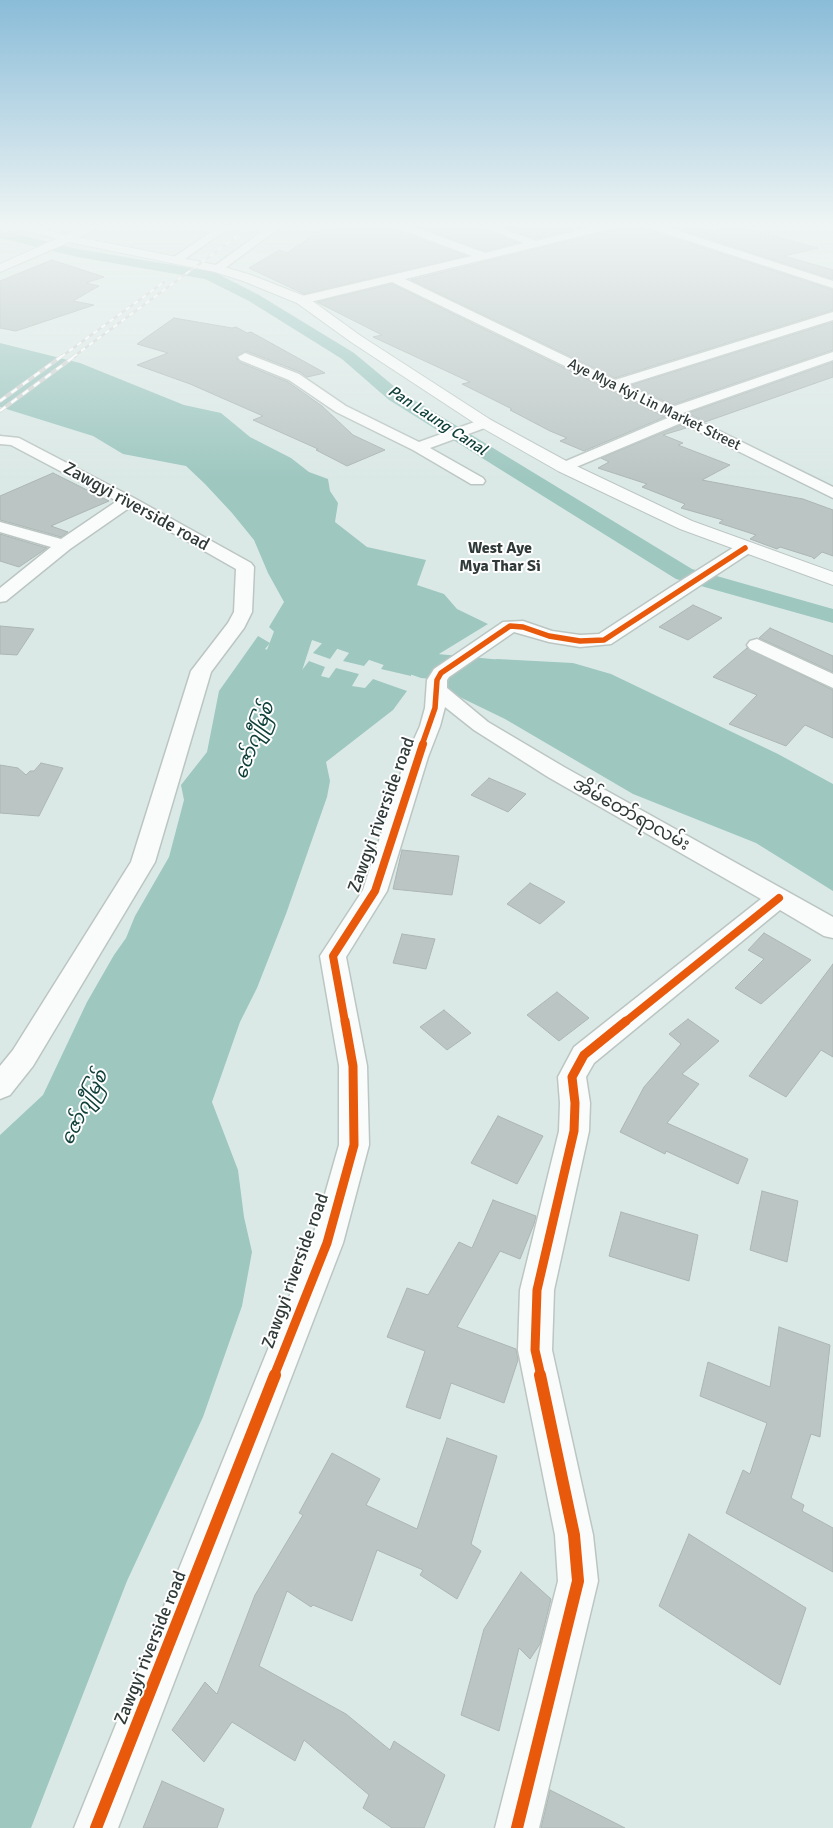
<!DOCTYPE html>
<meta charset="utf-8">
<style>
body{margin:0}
canvas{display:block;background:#dbe9e6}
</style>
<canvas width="833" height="1828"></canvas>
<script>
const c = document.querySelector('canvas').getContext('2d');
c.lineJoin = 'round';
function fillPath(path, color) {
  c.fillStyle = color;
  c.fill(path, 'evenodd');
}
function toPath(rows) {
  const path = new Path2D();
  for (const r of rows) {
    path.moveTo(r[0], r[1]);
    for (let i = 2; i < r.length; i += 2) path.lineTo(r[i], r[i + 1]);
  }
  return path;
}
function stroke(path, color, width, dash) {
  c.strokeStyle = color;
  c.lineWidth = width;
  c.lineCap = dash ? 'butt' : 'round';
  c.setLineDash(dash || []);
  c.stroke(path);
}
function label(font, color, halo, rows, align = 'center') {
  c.font = font + ' Signika,"Noto Sans Myanmar",sans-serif';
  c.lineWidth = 4;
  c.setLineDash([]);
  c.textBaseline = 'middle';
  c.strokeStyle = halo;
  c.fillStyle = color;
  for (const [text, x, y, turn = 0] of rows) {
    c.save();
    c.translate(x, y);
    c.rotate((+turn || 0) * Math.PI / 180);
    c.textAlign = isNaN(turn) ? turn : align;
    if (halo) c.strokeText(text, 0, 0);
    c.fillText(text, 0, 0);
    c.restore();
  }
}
const water = toPath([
 [0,343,80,363,184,405,221,413,250,437,291,458,309,472,328,479,330,491,338,503,335,522,367,547,426,560,417,585,444,594,457,609,488,624,421,665,412,671,411,676,381,669,392,653,377,650,364,666,343,661,355,645,342,642,330,659,313,653,327,638,320,634,300,649,288,642,304,628,294,623,280,637,269,627,284,602,268,573,254,540,232,513,205,484,186,466,123,454,93,436,0,407],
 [258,636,270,643,265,649,276,653,280,649,294,656,287,663,302,670,309,661,325,667,321,676,329,678,336,668,359,674,352,686,365,688,373,679,407,691,393,710,326,762,330,781,327,797,286,914,257,988,240,1022,212,1102,238,1170,244,1217,252,1252,242,1306,203,1417,127,1581,31,1828,0,1828,0,1135,43,1095,87,1002,114,955,126,938,135,916,169,857,184,800,181,785,207,752,219,691],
 [497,659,573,663,611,674,778,754,833,784,833,891,756,843,633,794,505,719,437,686]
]);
const canal = toPath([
 [0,230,78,249,214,272,259,295,354,353,401,392,692,569,833,609,833,623,676,579,389,400,342,359,249,301,205,279,78,257,0,238,0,230]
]);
const river = toPath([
 [327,549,340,552,351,567,321,616,427,653,546,664,561,668,567,677,561,686,546,690,421,678,312,640,285,723,278,733,262,737,246,733,239,723,278,621,313,567,308,560,314,552,327,549]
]);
const building = toPath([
 [344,223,375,223,378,227,404,233,466,256,304,294,249,268,279,250,287,253,313,235,323,230,332,231,344,223],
 [407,223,470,223,518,243,485,251,407,223],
 [492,223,601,223,536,239,492,223],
 [629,223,637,223,639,227,833,290,833,310,615,378,411,280,626,227,629,223],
 [660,223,689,223,714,231,734,225,818,248,784,256,833,270,833,279,660,223],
 [52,260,104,277,86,283,99,286,73,301,94,305,16,331,0,328,0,281,52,260],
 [392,284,665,417,584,451,560,441,567,438,550,431,510,410,512,409,462,384,470,382,373,337,382,335,317,302,392,284],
 [174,318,232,328,236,327,247,333,251,332,325,373,307,377,300,372,246,351,236,357,239,362,288,382,322,406,353,435,385,450,347,466,316,450,318,449,253,420,263,416,190,384,137,365,168,353,137,344,174,318],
 [833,322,833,350,672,405,631,385,833,322],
 [833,362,833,377,705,422,688,413,833,362],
 [681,425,686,428,663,435,683,443,678,445,730,465,702,480,803,499,833,510,833,556,822,552,814,559,812,557,780,547,777,549,750,539,756,535,719,523,723,520,681,508,685,504,642,487,647,484,598,468,609,462,601,458,681,425],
 [53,473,109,501,51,526,68,532,61,537,0,520,0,496,53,473],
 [0,534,47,548,19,567,0,561,0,534],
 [693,605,722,618,688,640,659,627,693,605],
 [0,626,34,629,17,655,0,654,0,626],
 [770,628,833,656,833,672,759,638,770,628],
 [747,648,833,690,833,738,805,725,786,746,729,724,757,695,713,677,747,648],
 [41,763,63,768,39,816,0,813,0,765,18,768,26,775,30,771,34,771,41,763],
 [489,778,526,794,508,812,471,795,489,778],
 [402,850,459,856,452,895,393,889,402,850],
 [530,883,565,902,540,924,507,904,530,883],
 [764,933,811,960,761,1004,735,988,764,959,748,950,764,933],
 [402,934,435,939,426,969,393,963,402,934],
 [833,964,833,1057,821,1050,786,1097,749,1076,833,964],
 [557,992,589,1018,559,1041,527,1015,557,992],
 [444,1010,471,1033,447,1050,420,1027,444,1010],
 [688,1019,719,1041,682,1074,699,1084,667,1123,748,1159,738,1184,666,1151,665,1154,620,1132,644,1087,681,1044,669,1034,688,1019],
 [498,1116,543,1136,517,1184,471,1163,498,1116],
 [762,1191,798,1201,787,1262,750,1250,762,1191],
 [493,1200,536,1216,534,1224,520,1259,500,1251,457,1327,516,1349,518,1360,504,1403,451,1383,440,1419,406,1407,425,1351,387,1337,407,1288,428,1295,459,1242,472,1248,493,1200],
 [621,1212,698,1235,689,1281,609,1256,621,1212],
 [779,1327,830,1345,820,1437,811,1434,791,1498,804,1505,802,1511,833,1528,833,1572,726,1513,743,1470,750,1474,767,1423,700,1396,708,1362,770,1387,779,1327],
 [447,1438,497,1456,471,1544,481,1551,457,1599,420,1575,423,1570,377,1550,352,1621,313,1605,311,1607,287,1591,259,1666,346,1714,390,1750,394,1741,445,1775,424,1828,392,1828,363,1808,369,1795,304,1740,295,1761,232,1722,204,1762,172,1730,205,1682,217,1694,255,1595,303,1515,299,1513,332,1453,380,1479,366,1505,417,1529,447,1438],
 [689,1534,806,1608,780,1685,659,1606,689,1534],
 [521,1572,551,1599,540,1644,530,1659,519,1648,499,1731,461,1715,484,1629,521,1572],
 [162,1781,224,1809,217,1828,143,1828,162,1781],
 [550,1790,625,1828,541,1828,550,1790]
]);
const minor = toPath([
 [7,223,23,223,72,237,73,239,68,242,8,225,7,223],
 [224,223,236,223,179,263,171,263,169,261,171,259,224,223],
 [274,223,286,223,221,271,213,271,211,269,213,267,274,223],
 [377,223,398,223,412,226,485,253,524,243,472,223,487,223,536,241,609,223,627,223,626,225,405,279,615,380,833,312,833,320,626,385,672,407,833,352,833,360,683,413,833,487,833,498,681,423,569,470,559,470,556,467,559,464,670,417,392,282,302,304,298,303,296,300,298,297,472,256,405,231,378,225,377,223],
 [639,223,654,223,833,281,833,288,640,225,639,223],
 [245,353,299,374,346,406,419,442,480,420,490,420,492,423,490,426,430,448,483,478,485,481,483,484,471,484,413,450,336,412,289,380,240,360,238,357,245,353],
 [0,436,19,438,134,498,251,563,254,567,252,612,244,628,211,672,155,862,33,1066,10,1095,0,1099,0,1066,13,1050,131,862,191,671,228,623,234,612,236,569,129,508,70,549,6,601,0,602,0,588,51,547,0,532,0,522,61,539,117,501,11,445,0,444,0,436],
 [745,543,751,544,754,548,751,552,611,644,580,647,549,642,514,632,449,677,447,680,447,688,488,722,564,767,833,917,833,938,824,936,780,910,594,1063,586,1077,590,1103,589,1131,554,1290,552,1350,593,1535,598,1581,539,1828,495,1828,558,1581,555,1535,518,1350,520,1290,559,1131,560,1103,558,1077,574,1047,761,899,548,777,474,730,445,707,440,726,428,757,387,891,346,957,367,1066,369,1145,343,1243,118,1828,74,1828,311,1243,339,1145,339,1066,320,956,363,890,406,757,420,726,425,708,427,680,434,669,503,622,523,621,552,631,580,635,599,634,671,587,739,544,745,543],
 [757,639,833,674,833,688,750,649,747,645,750,641,757,639]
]);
const tertiary = toPath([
 [68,235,221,266,251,275,307,297,361,336,491,420,570,463,692,521,833,572,833,585,680,529,558,471,479,426,351,342,297,303,243,281,215,272,64,241,62,239,64,237,68,235]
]);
const trunk = toPath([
 [92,223,107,223,65,244,0,272,0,264,92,223]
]);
const railFar1 = toPath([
 [61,357,164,282],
 [73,357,255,223]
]);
const rail = toPath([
 [0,401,62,356],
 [0,411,75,356]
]);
const cyclewayFar3 = toPath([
 [422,745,435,708,437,680,441,673,510,626,523,627,549,636,580,641,604,640,745,548]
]);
const cyclewayFar2 = toPath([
 [345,1022,333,956,375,891,423,744],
 [625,1022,779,898]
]);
const cyclewayFar1 = toPath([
 [274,1376,327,1243,354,1145,353,1066,345,1021],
 [541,1376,535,1350,537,1290,574,1131,575,1103,572,1077,584,1055,626,1021]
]);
const cycleway = toPath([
 [96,1828,275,1375],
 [517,1828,578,1581,574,1535,540,1375]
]);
const farStreetnames = [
 ["Aye Mya Kyi Lin Market Street",654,405,26]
];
const farWaternames = [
 ["Pan Laung Canal",437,421,33]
];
const farQuarternames = [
 ["West Aye",500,549],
 ["Mya Thar Si",500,567]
];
const streetNames = [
 ["Zawgyi riverside road",136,507,29],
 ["Zawgyi riverside road",382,815,-70],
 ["အိမ်တော်ရာလမ်း",631,815,29],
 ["Zawgyi riverside road",296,1271,-70],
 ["Zawgyi riverside road",151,1648,-68]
];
const waterNames = [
 ["ဇော်ဂျီမြစ်",255,741,-69],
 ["ဇော်ဂျီမြစ်",85,1108,-63]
];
fillPath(water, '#9ec7c0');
fillPath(canal, '#9ec7c0');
fillPath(river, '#9ec7c0');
fillPath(building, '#bbc6c4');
stroke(building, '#acb6b4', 1);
stroke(minor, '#bbc6c3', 3);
stroke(tertiary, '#bbc6c3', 2);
stroke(trunk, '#bbc6c3', 2);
fillPath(minor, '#fafcfb');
fillPath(tertiary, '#fafcfb');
fillPath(trunk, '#fafcfb');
stroke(railFar1, '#d0d4d3', 2.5);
stroke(rail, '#d0d4d3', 4);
stroke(railFar1, '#fff', 2, [5]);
stroke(rail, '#fff', 2.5, [7]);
stroke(cyclewayFar3, '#e8590c', 5.5);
stroke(cyclewayFar2, '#e8590c', 8);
stroke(cyclewayFar1, '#e8590c', 9);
stroke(cycleway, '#e8590c', 12);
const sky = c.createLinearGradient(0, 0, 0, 479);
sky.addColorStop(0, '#8abcd8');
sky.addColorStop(0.47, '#eff5f4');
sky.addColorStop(1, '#eff5f400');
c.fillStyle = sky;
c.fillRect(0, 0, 833, 479);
label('15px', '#303b39', '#fff', farStreetnames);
label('italic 16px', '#0e3f39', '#fff', farWaternames);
label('bold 16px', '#303b39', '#fff', farQuarternames);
label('18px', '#303b39', '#fff', streetNames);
label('italic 19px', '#0e3f39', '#fff', waterNames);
</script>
